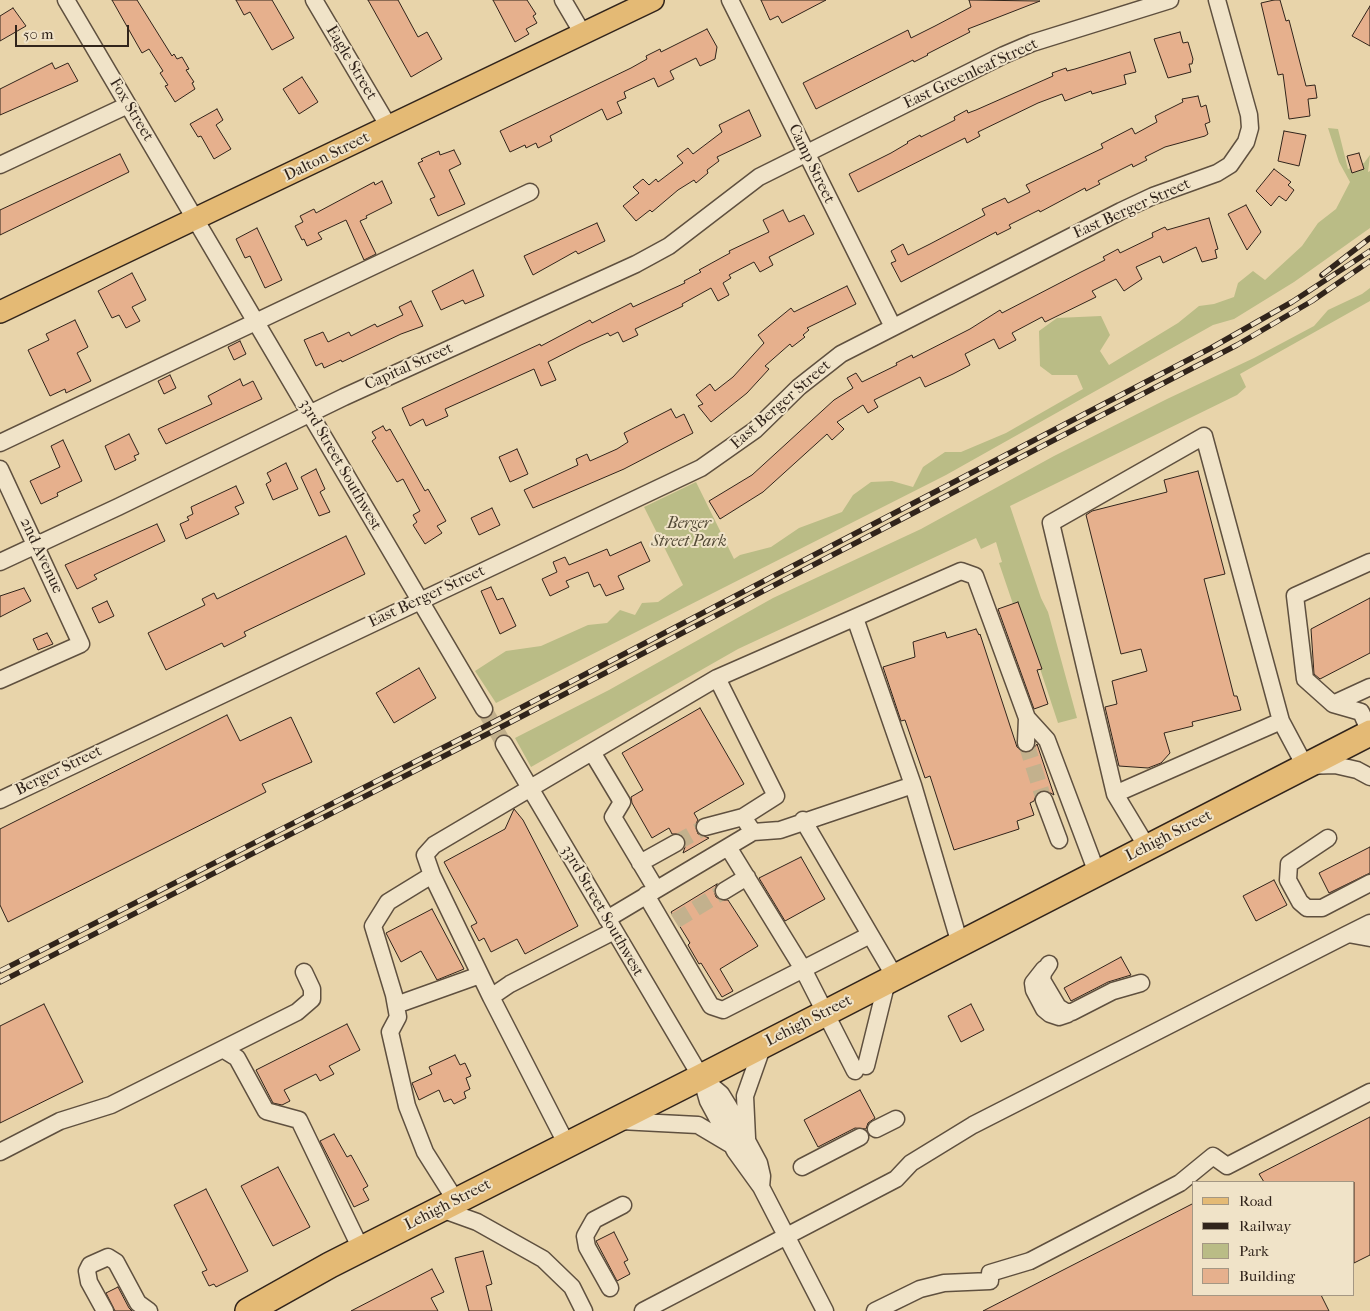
<!DOCTYPE html>
<style>
body{margin:0}
#map{position:relative;width:1370px;height:1311px;overflow:hidden;background:#e8d4aa;font-family:"IM FELL French Canon",serif}
canvas{display:block}
.legend{position:absolute;left:1192px;top:1181px;width:162px;height:115px;box-sizing:border-box;background:#f0e3c8;border:1px solid #a49783;margin:0;padding:6px 9px;list-style:none;font-size:15px;color:#31241b}
.legend li{display:flex;align-items:center;gap:10px;height:25px}
.legend b{width:25px;border:1px solid #a49783}
.scale{position:absolute;left:15px;top:25px;width:114px;height:22px;box-sizing:border-box;border:2px solid #31241b;border-top:0;padding-left:6px;font-size:15px;line-height:18px;white-space:nowrap;color:#31241b;-webkit-text-stroke:4px #f0e3c8;paint-order:stroke}
</style>
<div id="map">
<canvas width="1370" height="1311"></canvas>
<ul class="legend">
<li><b style="height:6px;background:#e4ba75"></b>Road</li>
<li><b style="height:6px;background:#31241b"></b>Railway</li>
<li><b style="height:14px;background:#babc86"></b>Park</li>
<li><b style="height:14px;background:#e6b08d"></b>Building</li>
</ul>
<div class="scale">50 m</div>
</div>
<script>
const c = document.querySelector('canvas').getContext('2d');
c.lineJoin = 'round';
function fillPath(path, color) {
  c.fillStyle = color;
  c.fill(path, 'evenodd');
}
function toPath(rows) {
  const path = new Path2D();
  for (const r of rows) {
    path.moveTo(r[0], r[1]);
    for (let i = 2; i < r.length; i += 2) path.lineTo(r[i], r[i + 1]);
  }
  return path;
}
function stroke(path, color, width, dash) {
  c.strokeStyle = color;
  c.lineWidth = width;
  c.lineCap = dash ? 'butt' : 'round';
  c.setLineDash(dash || []);
  c.stroke(path);
}
function label(font, color, halo, rows, align = 'center') {
  c.font = font + ' "IM FELL French Canon",serif';
  c.lineWidth = 4;
  c.setLineDash([]);
  c.textBaseline = 'middle';
  c.strokeStyle = halo;
  c.fillStyle = color;
  for (const [text, x, y, turn = 0] of rows) {
    c.save();
    c.translate(x, y);
    c.rotate((+turn || 0) * Math.PI / 180);
    c.textAlign = isNaN(turn) ? turn : align;
    if (halo) c.strokeText(text, 0, 0);
    c.fillText(text, 0, 0);
    c.restore();
  }
}
const green = toPath([
 [1328,128,1338,129,1348,169,1364,163,1370,155,1368,172,1370,171,1370,228,1294,282,1234,319,1213,325,946,475,496,703,475,671,506,651,541,646,588,625,607,623,620,610,635,615,642,603,658,602,683,585,644,507,696,482,734,559,740,555,771,547,799,528,842,512,853,495,871,482,892,481,913,487,923,467,945,452,961,452,1006,433,1083,389,1077,375,1052,375,1040,366,1039,331,1057,318,1101,316,1110,335,1100,351,1109,365,1178,323,1199,306,1214,304,1234,297,1238,283,1253,271,1265,280,1302,246,1318,223,1336,209,1350,182,1339,162],
 [1370,288,1370,301,1240,374,1246,387,1237,395,1010,506,1041,598,1048,612,1077,718,1058,723,1018,602,1013,604,999,563,1002,562,996,542,981,549,976,538,738,649,531,767,515,738,609,690,773,598,921,529,1054,456,1167,399,1254,358,1314,326,1328,310,1362,294]
]);
const building = toPath([
 [112,0,137,0,172,56,174,54,177,59,182,57,189,69,186,70,194,82,192,83,195,89,175,102,165,86,168,85,160,73,163,71,149,49,142,53,112,0],
 [236,0,272,0,294,38,272,50,250,12,244,15,236,0],
 [368,0,398,0,418,37,427,32,442,59,411,77,368,0],
 [493,0,527,0,536,14,533,16,537,23,526,29,529,34,515,42,493,0],
 [761,0,826,0,782,23,778,16,770,20,761,0],
 [969,0,1040,1,968,29,970,32,927,54,928,55,914,62,913,60,816,109,803,83,908,30,911,38,935,26,971,7,969,0],
 [1274,0,1280,0,1286,21,1289,20,1306,86,1315,85,1317,98,1308,99,1310,116,1289,119,1283,74,1278,75,1261,3,1274,0],
 [1370,6,1370,46,1352,36,1370,6],
 [13,8,26,26,0,41,0,16,13,8],
 [707,29,717,47,715,59,700,66,696,58,670,71,674,79,658,87,654,78,624,92,626,98,617,102,622,113,607,120,602,109,550,136,552,141,538,148,536,143,526,148,525,145,510,152,500,131,631,68,647,59,646,56,660,49,661,52,707,29],
 [1180,32,1183,43,1188,42,1193,59,1192,64,1189,64,1191,72,1168,78,1154,39,1180,32],
 [1130,52,1136,72,1124,75,1126,84,1092,94,1091,91,1065,101,1062,94,1038,103,978,132,980,136,967,143,965,138,858,192,849,174,891,153,908,143,907,142,920,135,921,137,955,120,954,117,967,110,968,113,976,110,1053,76,1052,73,1066,68,1067,71,1075,69,1130,52],
 [52,63,55,69,68,63,78,81,0,115,0,89,52,63],
 [302,77,318,102,299,114,283,89,302,77],
 [1198,96,1201,107,1206,105,1210,122,1205,124,1208,134,1205,136,1165,147,1145,157,1147,160,1133,167,1132,164,1098,181,1100,184,1086,191,1085,188,1040,212,1039,210,1009,225,1011,228,997,235,996,232,901,282,891,263,896,261,891,251,903,244,908,255,930,244,985,215,982,209,1005,198,1008,203,1030,192,1026,185,1103,148,1101,144,1132,128,1135,134,1157,122,1155,116,1183,102,1182,99,1198,96],
 [217,109,223,120,216,125,231,149,214,159,201,136,198,137,190,124,217,109],
 [749,110,761,136,717,157,719,161,707,170,708,173,696,183,694,180,678,190,652,212,650,210,636,221,623,206,639,193,633,187,643,179,649,185,656,179,658,182,683,163,677,156,688,148,693,154,722,132,719,125,749,110],
 [1284,131,1306,135,1299,166,1278,161,1284,131],
 [454,150,461,164,449,170,465,204,438,216,430,199,435,197,418,163,423,161,421,159,439,151,440,155,454,150],
 [1359,153,1364,169,1352,173,1347,156,1359,153],
 [120,154,129,172,0,235,0,210,120,154],
 [1274,169,1291,182,1288,185,1294,190,1286,201,1279,196,1271,206,1256,191,1274,169],
 [382,181,392,203,366,216,367,218,360,221,376,254,364,260,346,220,318,233,322,239,307,246,304,239,302,240,295,226,303,222,300,216,314,209,316,213,374,182,375,185,382,181],
 [1246,205,1261,232,1247,250,1228,214,1246,205],
 [783,210,789,222,804,215,814,234,769,257,773,265,760,272,754,262,729,275,731,278,723,283,729,295,718,301,711,288,682,304,683,306,635,329,638,335,623,342,618,332,610,336,608,333,581,345,548,362,556,380,541,386,534,369,445,409,448,416,426,426,423,419,410,426,402,408,540,344,541,346,590,320,592,323,631,303,633,307,685,283,684,281,701,272,699,270,730,253,729,251,769,232,763,220,783,210],
 [1209,218,1218,249,1215,250,1217,258,1202,262,1196,247,1163,263,1160,256,1136,267,1142,279,1124,291,1116,279,1092,291,1096,297,1045,322,1042,317,1012,333,1016,340,999,349,994,339,965,354,970,365,953,374,925,387,920,377,874,400,878,407,868,413,863,405,837,422,844,429,832,440,827,434,763,492,720,519,709,501,752,475,834,400,853,388,847,378,856,373,862,382,897,365,896,363,912,355,913,358,970,329,1000,310,1002,313,1081,272,1105,260,1103,257,1118,249,1120,253,1153,237,1152,233,1165,227,1167,230,1209,218],
 [597,223,605,241,578,254,576,251,533,275,524,256,597,223],
 [257,228,282,280,265,288,250,256,245,258,236,239,257,228],
 [473,270,484,296,465,304,463,300,441,310,432,291,473,270],
 [132,273,146,300,132,307,140,321,126,328,119,315,112,318,98,291,132,273],
 [847,286,856,304,807,328,809,330,803,335,805,337,792,347,790,344,765,366,769,369,747,393,711,422,698,406,703,404,696,395,710,384,715,391,733,377,764,343,758,335,791,308,794,312,847,286],
 [411,301,423,326,401,334,342,362,341,360,324,368,322,363,316,366,304,340,323,332,328,342,349,332,351,336,375,324,377,327,403,315,399,307,411,301],
 [75,320,88,347,77,353,91,381,66,393,65,389,50,396,28,350,49,340,46,334,75,320],
 [240,341,246,354,234,360,228,347,240,341],
 [170,375,176,388,164,394,158,381,170,375],
 [240,379,243,386,253,381,262,399,166,444,158,429,212,404,208,396,240,379],
 [671,409,676,418,684,414,693,433,624,469,533,508,524,490,578,465,576,459,587,454,590,461,617,449,628,442,624,433,671,409],
 [383,426,386,431,390,429,425,491,428,489,446,521,437,526,442,533,425,544,413,525,417,522,413,515,420,511,403,479,397,482,372,441,376,438,372,432,383,426],
 [129,434,139,454,134,456,136,460,115,470,105,446,129,434],
 [63,440,82,481,57,493,58,496,41,504,30,481,60,467,51,446,63,440],
 [517,449,528,474,510,482,499,457,517,449],
 [286,463,298,489,273,500,266,484,271,481,267,473,286,463],
 [316,469,325,489,320,492,330,512,319,516,301,477,316,469],
 [1198,471,1225,574,1204,579,1234,696,1237,696,1241,710,1192,722,1193,726,1164,733,1170,753,1161,763,1148,768,1119,766,1105,707,1117,704,1112,681,1147,671,1141,649,1121,654,1086,515,1092,511,1167,492,1164,480,1198,471],
 [236,486,244,503,235,507,239,514,186,539,180,524,189,520,187,517,193,514,191,507,236,486],
 [492,508,500,525,479,535,471,518,492,508],
 [157,524,165,541,94,575,97,579,77,589,65,565,157,524],
 [346,536,365,574,244,632,246,636,224,647,222,643,166,670,148,633,205,605,202,599,214,593,217,599,346,536],
 [641,542,650,561,618,576,624,589,606,596,600,584,594,587,588,572,566,581,569,587,550,596,542,579,557,572,553,562,565,557,569,565,607,549,610,556,641,542],
 [491,587,497,600,503,598,516,626,500,634,481,591,491,587],
 [24,588,31,601,0,617,0,596,24,588],
 [1370,598,1370,653,1320,679,1314,674,1311,629,1370,598],
 [107,601,114,616,99,623,92,608,107,601],
 [1018,602,1042,669,1037,670,1048,704,1034,709,998,609,1018,602],
 [976,629,979,635,980,634,1017,747,1026,753,1031,752,1037,744,1054,795,1045,790,1037,793,1034,801,1030,803,1034,815,1017,821,1019,829,954,850,930,776,925,778,905,720,901,721,883,667,915,657,913,642,945,632,947,638,976,629],
 [47,633,53,644,38,650,33,639,47,633],
 [419,668,436,698,394,723,376,693,419,668],
 [700,708,744,784,694,813,698,820,695,825,698,834,709,838,683,853,686,844,684,838,681,834,672,834,669,828,652,838,632,803,631,797,643,790,622,753,700,708],
 [227,715,240,741,291,717,312,762,262,784,266,792,8,922,0,905,0,829,227,715],
 [514,809,523,820,578,926,525,954,517,939,491,952,484,938,479,941,471,926,477,923,444,862,505,829,514,809],
 [1370,847,1370,873,1329,893,1319,873,1370,847],
 [801,857,825,899,785,921,759,878,801,857],
 [1274,880,1287,905,1256,921,1243,896,1274,880],
 [717,884,714,891,716,897,720,900,728,900,758,946,720,969,733,991,722,997,701,963,699,964,688,945,690,943,671,912,717,884],
 [432,909,464,969,437,980,421,951,401,962,386,933,432,909],
 [1121,957,1131,975,1108,982,1071,1001,1064,988,1121,957],
 [44,1004,83,1082,0,1123,0,1026,44,1004],
 [971,1004,984,1030,961,1042,948,1016,971,1004],
 [347,1024,360,1050,329,1066,334,1074,320,1081,316,1074,284,1090,290,1101,282,1105,273,1103,256,1070,347,1024],
 [455,1055,460,1065,465,1063,471,1076,466,1078,470,1089,464,1092,466,1098,454,1104,451,1099,444,1102,439,1090,419,1100,412,1083,432,1074,429,1067,455,1055],
 [860,1090,875,1118,868,1123,866,1129,855,1128,818,1147,804,1120,860,1090],
 [1370,1117,1370,1255,1354,1263,1354,1182,1264,1182,1259,1174,1370,1117],
 [334,1134,347,1157,351,1155,368,1186,363,1189,369,1200,354,1207,320,1141,334,1134],
 [278,1167,310,1227,273,1246,241,1186,278,1167],
 [206,1189,248,1271,216,1287,214,1284,209,1286,202,1272,207,1270,174,1205,206,1189],
 [1194,1203,1194,1295,1321,1295,1329,1311,983,1311,1194,1203],
 [614,1232,628,1260,624,1262,630,1274,617,1281,596,1241,614,1232],
 [483,1251,492,1284,486,1286,492,1311,469,1311,455,1258,483,1251],
 [432,1269,444,1292,431,1298,438,1311,351,1311,432,1269],
 [118,1287,129,1308,132,1311,115,1311,106,1293,118,1287]
]);
const minorTunnel = toPath([
 [484,709,504,744],
 [1026,743,1044,800],
 [676,843,705,827],
 [675,921,724,891]
]);
const minor = toPath([
 [66,0,484,709],
 [314,0,389,127],
 [563,0,583,34],
 [730,0,893,327],
 [0,165,128,105],
 [0,443,530,192],
 [0,469,81,644,0,680],
 [0,562,118,507,344,397,636,264,669,246,759,177,1004,55,1032,43,1170,0],
 [1370,562,1295,596,1305,679,1333,704,1361,712,1370,732],
 [855,618,913,785,960,944],
 [717,678,776,796,743,817,753,832],
 [1333,704,1370,687],
 [1026,743,1027,718],
 [504,744,701,1077,708,1101,735,1151,761,1187,825,1311],
 [592,752,622,802,613,817,656,889],
 [1115,794,1281,721],
 [0,800,701,468,755,430,799,387,841,354,1121,211,1153,196,1217,173,1230,165,1246,142,1250,128,1249,115,1217,0],
 [1044,800,1059,840],
 [803,820,895,977],
 [705,827,743,817],
 [1328,838,1289,864,1288,880,1300,902,1307,908,1322,908,1370,883],
 [728,847,803,969,855,1071],
 [1147,847,1115,794,1051,523,1204,436,1281,721,1305,766,1335,765,1357,770,1370,777],
 [640,863,676,843],
 [432,875,388,902,373,926,394,995,398,1017,390,1032,407,1106,425,1152,456,1201],
 [724,891,747,877],
 [646,895,711,1006,723,1010,870,935],
 [607,919,753,832,780,830,913,785],
 [1348,934,1370,923],
 [1049,964,1043,973,1042,980,1058,1007,1066,1012,1072,1012,1113,991,1141,983],
 [1044,969,1033,983,1034,990,1044,1009,1050,1014,1059,1017,1068,1014],
 [491,997,432,875,425,855,434,845,717,678,961,571,975,576,1027,718,1047,740,1097,873],
 [396,1005,480,975],
 [224,1050,237,1058,266,1111,299,1120,361,1249],
 [866,1066,887,981],
 [701,1077,721,1094,729,1107,759,1163,762,1176,761,1187],
 [620,1121,698,1125,730,1144],
 [876,1129,896,1119],
 [747,1138,745,1096,763,1045],
 [567,1145,491,997,510,984,614,931],
 [0,1152,60,1121,111,1105,297,1012,312,999,312,989,304,972],
 [802,1167,860,1137],
 [441,1209,477,1222,543,1259,572,1287,584,1311],
 [610,1288,587,1247,585,1236,594,1220,623,1205],
 [105,1311,89,1282,87,1271,90,1265,108,1257,116,1262,138,1303,149,1311],
 [643,1311,896,1179,911,1163,973,1125,1348,934,1370,938],
 [875,1311,920,1289,944,1283,990,1281,990,1273,1030,1261,1180,1183,1213,1156,1227,1166,1370,1092]
]);
const major = toPath([
 [0,312,653,0]
]);
const highway = toPath([
 [248,1311,330,1265,701,1077,1370,733]
]);
const rail = toPath([
 [1322,275,1370,238],
 [0,971,482,728,1211,348,1292,302,1370,251],
 [0,982,507,724,1237,345,1312,301,1370,261]
]);
const streetNames = [
 ["Eagle Street",351,63,59],
 ["East Greenleaf Street",971,74,-25],
 ["Fox Street",131,110,59],
 ["Dalton Street",327,157,-26],
 ["Camp Street",811,164,64],
 ["East Berger Street",1132,209,-24],
 ["Capital Street",409,367,-24],
 ["East Berger Street",781,405,-41],
 ["33rd Street Southwest",340,465,60],
 ["2nd Avenue",41,556,65],
 ["East Berger Street",427,597,-25],
 ["Berger Street",59,771,-26],
 ["Lehigh Street",1169,836,-27],
 ["33rd Street Southwest",602,911,60],
 ["Lehigh Street",809,1021,-27],
 ["Lehigh Street",448,1205,-27]
];
const parkNames = [
 ["Berger",689,524],
 ["Street Park",689,542]
];
fillPath(green, '#babc86');
fillPath(building, '#e6b08d');
stroke(building, '#31241b', 1);
stroke(minorTunnel, '#c3b18d', 16, [16, 8]);
stroke(minor, '#5f503f', 19);
stroke(major, '#31241b', 24);
stroke(highway, '#31241b', 28);
stroke(minor, '#f0e3c8', 16);
stroke(major, '#e4ba75', 21);
stroke(highway, '#e4ba75', 25);
stroke(rail, '#31241b', 5.5);
stroke(rail, '#f0e3c8', 4, [11]);
label('16px', '#31241b', '#f0e3c8', streetNames);
label('italic 16px', '#534a36', '#f0e3c8', parkNames);
</script>
